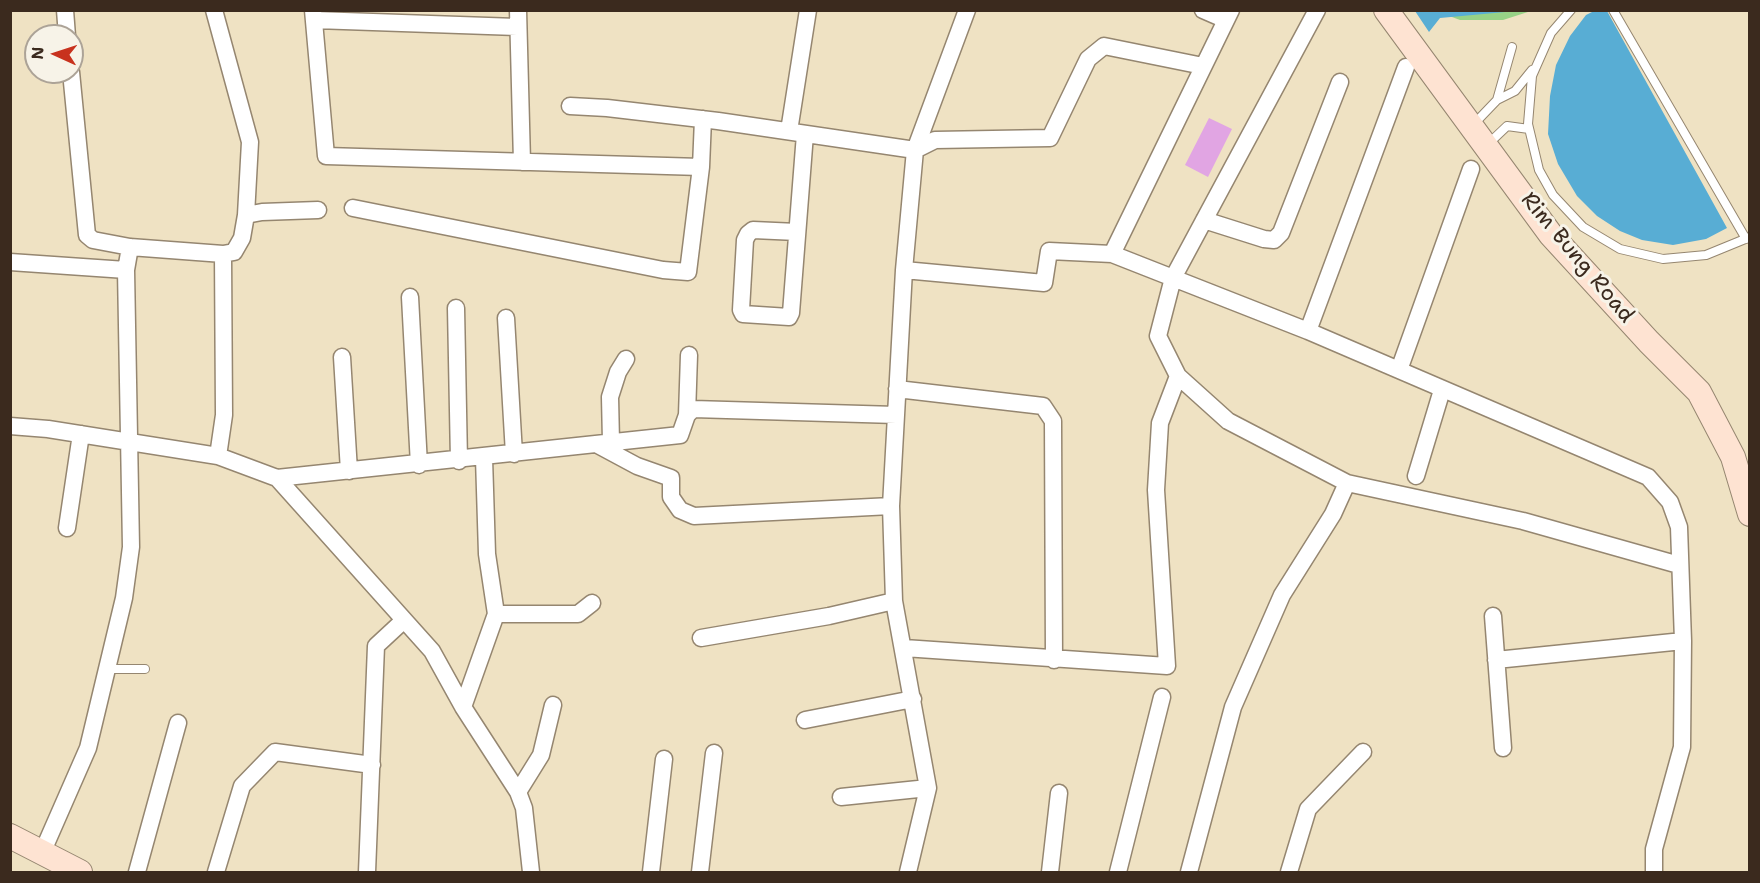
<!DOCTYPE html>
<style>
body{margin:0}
#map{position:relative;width:1760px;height:883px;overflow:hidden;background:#efe2c3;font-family:"Shantell Sans",sans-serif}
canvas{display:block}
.frame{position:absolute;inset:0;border:12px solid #3b2a1e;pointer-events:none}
.north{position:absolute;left:24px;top:24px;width:60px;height:60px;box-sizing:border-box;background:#f7f3e8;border:2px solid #aca397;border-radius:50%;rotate:273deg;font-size:16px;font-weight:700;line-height:24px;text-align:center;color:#3b2a1e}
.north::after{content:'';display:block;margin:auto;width:21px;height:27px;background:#c8321e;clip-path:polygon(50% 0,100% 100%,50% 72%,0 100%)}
</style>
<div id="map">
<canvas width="1760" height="883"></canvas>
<div class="frame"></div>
<div class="north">N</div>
</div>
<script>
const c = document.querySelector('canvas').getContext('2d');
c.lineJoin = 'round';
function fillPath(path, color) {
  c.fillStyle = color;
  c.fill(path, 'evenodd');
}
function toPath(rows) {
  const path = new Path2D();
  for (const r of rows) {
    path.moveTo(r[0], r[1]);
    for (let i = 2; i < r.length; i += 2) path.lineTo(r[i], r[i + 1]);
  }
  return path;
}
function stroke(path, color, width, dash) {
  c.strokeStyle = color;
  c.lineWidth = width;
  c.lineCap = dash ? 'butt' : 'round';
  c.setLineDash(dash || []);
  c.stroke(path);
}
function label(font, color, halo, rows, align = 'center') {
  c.font = font + ' "Shantell Sans",sans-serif';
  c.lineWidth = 6;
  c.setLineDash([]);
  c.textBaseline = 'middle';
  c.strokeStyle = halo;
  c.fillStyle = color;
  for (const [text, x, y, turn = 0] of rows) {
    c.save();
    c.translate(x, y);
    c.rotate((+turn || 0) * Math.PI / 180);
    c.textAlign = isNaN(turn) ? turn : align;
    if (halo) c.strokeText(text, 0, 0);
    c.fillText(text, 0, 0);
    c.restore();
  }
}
const green = toPath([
 [1436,11,1531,11,1503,20,1460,20]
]);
const water = toPath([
 [1415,11,1516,11,1440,18,1429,32],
 [1594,11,1607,11,1727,228,1706,239,1673,245,1642,240,1620,231,1597,216,1577,196,1558,164,1548,134,1550,96,1556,65,1570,36,1586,15]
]);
const building = toPath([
 [1209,118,1232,129,1208,177,1185,165]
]);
const lane = toPath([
 [1571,10,1551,33,1532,76,1528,124,1539,170,1553,195,1583,227,1620,249,1663,259,1706,255,1750,237],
 [1613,10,1746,239],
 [1497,100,1515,91,1532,70],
 [1473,125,1497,100,1512,47],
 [1487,145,1507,126,1529,129],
 [108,669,145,669]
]);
const street = toPath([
 [65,10,67,36],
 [313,10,326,156,701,167],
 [518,10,522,162],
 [1203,10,1226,20],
 [1317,10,1173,278,1158,336,1178,376,1228,421,1347,483,1523,521,1679,565],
 [315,20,517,27],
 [71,72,87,235,93,240,130,247,223,254,234,252,242,238,246,215,250,142,214,10],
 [570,106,607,108,718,121,915,150,935,140,1050,138,1088,59,1104,46,1203,66],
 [789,131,808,10],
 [353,208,663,270,688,272,701,167,703,119],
 [246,215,262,212,318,210],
 [1204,220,1264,239,1274,240,1281,233,1340,82],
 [797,232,753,230,748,234,745,240,741,310,743,314,789,317,791,313,805,134],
 [1112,254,1231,10],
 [10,262,126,270],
 [904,270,1044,283,1049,251,1112,254,1308,331,1648,477,1670,502,1679,527,1683,641,1682,747,1654,849,1654,872],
 [410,297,419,465],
 [456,308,459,461],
 [506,318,514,454],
 [1308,331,1406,67],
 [342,357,349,471],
 [1399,370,1471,169],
 [897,389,1043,406,1053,421,1054,660],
 [687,415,689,355],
 [10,426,48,429,218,456,277,478,432,651,463,707,518,792,524,808,531,872],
 [611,442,610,397,618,372,626,359],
 [596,444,637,466,671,478,671,497,680,510,694,516,891,506],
 [218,456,224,415,223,254],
 [1416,476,1442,390],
 [277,478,680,435,687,415,693,409,896,415],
 [67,528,81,434],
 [496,614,578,614,592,603],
 [1493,616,1503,748],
 [701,638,829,616,894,601],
 [904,648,1167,666,1156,490,1160,423,1178,376],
 [1496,660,1683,641],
 [463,707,496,614,487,554,484,458],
 [805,720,913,699],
 [518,792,541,755,553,705],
 [841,797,928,788],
 [42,853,88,748,124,598,131,547,126,270,130,247],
 [137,872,178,723],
 [216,872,242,786,275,752,372,765],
 [367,872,376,646,403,621],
 [651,872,664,759],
 [700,872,714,753],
 [908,872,928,788,894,601,891,506,904,270,915,150,967,10],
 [1050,872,1059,793],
 [1118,872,1162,697],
 [1189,872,1233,707,1282,595,1333,514,1347,483],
 [1289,872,1308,809,1363,752]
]);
const secondary = toPath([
 [1386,10,1551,235,1649,342,1699,392,1733,457,1750,514],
 [10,836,80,872]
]);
const streetNames = [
 ["Rim Bung Road",1577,258,50]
];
fillPath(green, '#97d286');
fillPath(water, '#58add4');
fillPath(building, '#e1a5e3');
stroke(lane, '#958670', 10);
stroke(street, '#958670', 19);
stroke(secondary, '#958670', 26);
stroke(lane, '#fff', 8);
stroke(street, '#fff', 16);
stroke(secondary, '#fee3d2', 24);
label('22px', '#3b2a1e', '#f7f3e8', streetNames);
</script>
